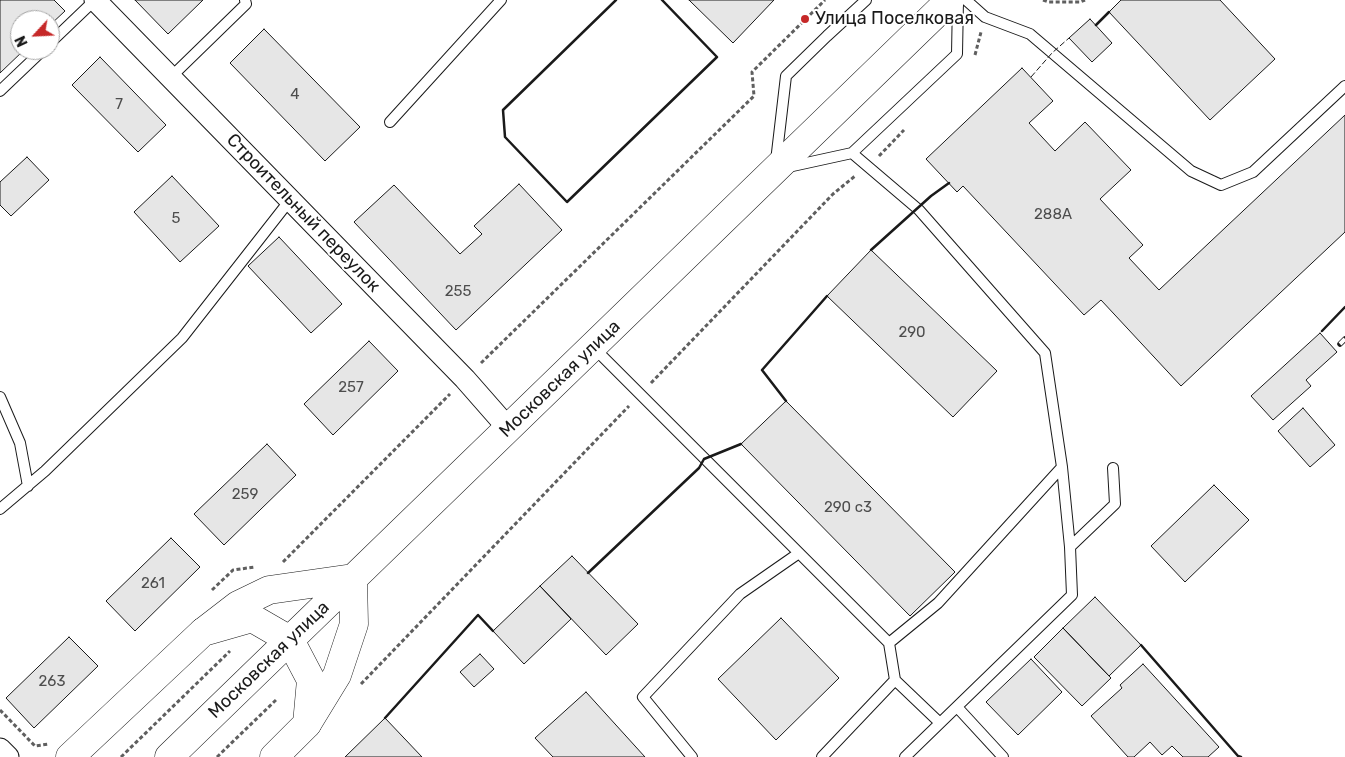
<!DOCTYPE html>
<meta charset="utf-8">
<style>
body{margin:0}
#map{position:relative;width:1345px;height:757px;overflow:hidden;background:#fff;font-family:Rubik,sans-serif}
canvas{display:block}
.north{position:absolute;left:10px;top:10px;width:50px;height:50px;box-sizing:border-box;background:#fff;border:1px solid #a3a3a3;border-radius:50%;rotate:245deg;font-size:14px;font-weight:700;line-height:20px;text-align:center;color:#1a1a1a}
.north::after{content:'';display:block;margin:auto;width:18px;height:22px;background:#c62828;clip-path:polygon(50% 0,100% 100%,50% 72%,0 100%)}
</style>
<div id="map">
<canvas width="1345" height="757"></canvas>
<div class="north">N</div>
</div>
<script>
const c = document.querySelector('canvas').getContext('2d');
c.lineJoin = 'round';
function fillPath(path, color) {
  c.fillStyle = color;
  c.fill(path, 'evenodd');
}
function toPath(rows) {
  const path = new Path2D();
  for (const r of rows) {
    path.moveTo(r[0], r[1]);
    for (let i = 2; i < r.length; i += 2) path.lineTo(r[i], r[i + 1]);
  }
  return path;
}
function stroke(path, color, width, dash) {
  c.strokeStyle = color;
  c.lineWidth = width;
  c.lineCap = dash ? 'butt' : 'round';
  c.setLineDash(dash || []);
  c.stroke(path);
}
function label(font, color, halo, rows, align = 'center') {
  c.font = font + ' Rubik,sans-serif';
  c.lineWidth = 4;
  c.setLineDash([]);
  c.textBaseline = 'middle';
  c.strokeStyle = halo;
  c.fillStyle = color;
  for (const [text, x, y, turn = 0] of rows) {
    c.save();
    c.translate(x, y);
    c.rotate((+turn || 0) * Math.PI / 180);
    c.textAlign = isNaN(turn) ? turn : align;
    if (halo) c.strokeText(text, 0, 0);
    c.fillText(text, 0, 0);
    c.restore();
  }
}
const building = toPath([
 [0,0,54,0,65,11,50,25,50,20,20,20,20,50,24,50,0,73,0,0],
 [135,0,203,0,168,34,135,0],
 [689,0,774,0,733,43,689,0],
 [1121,0,1220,0,1275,59,1210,120,1109,12,1121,0],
 [1090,19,1112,43,1092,62,1069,38,1090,19],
 [264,29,360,127,325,161,230,63,264,29],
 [100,57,166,125,138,152,72,85,100,57],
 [1022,68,1053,101,1029,123,1055,151,1085,122,1131,170,1100,199,1143,245,1129,258,1159,290,1345,115,1345,232,1181,386,1101,300,1084,315,963,186,957,192,926,159,1022,68],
 [27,157,49,180,11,216,0,205,0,182,27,157],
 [172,176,219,226,180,262,134,212,172,176],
 [519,184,562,230,456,330,354,222,394,185,460,254,482,234,474,226,519,184],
 [279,237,342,304,311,333,248,266,279,237],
 [871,250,997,371,953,417,827,296,871,250],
 [1320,333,1337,352,1306,380,1311,386,1273,420,1251,396,1320,333],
 [369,341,398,371,333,435,304,404,369,341],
 [786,401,955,572,910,616,741,444,786,401],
 [1303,408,1335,445,1310,467,1278,431,1303,408],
 [267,444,296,475,224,545,194,514,267,444],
 [1214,485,1249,520,1185,582,1151,546,1214,485],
 [171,538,200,567,135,631,106,601,171,538],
 [572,556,638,624,606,655,540,586,572,556],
 [540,586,571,619,524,664,493,631,540,586],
 [1095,597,1141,645,1109,676,1063,628,1095,597],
 [781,618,839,678,776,740,718,679,781,618],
 [1063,628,1111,678,1082,706,1034,657,1063,628],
 [69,637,98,666,34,728,6,698,69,637],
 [480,654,494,669,474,687,460,672,480,654],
 [1031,659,1062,692,1018,735,986,702,1031,659],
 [1143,664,1219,747,1208,757,1183,757,1172,746,1162,755,1150,742,1134,757,1128,757,1091,716,1122,688,1120,685,1143,664],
 [586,692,645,757,553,757,535,738,586,692],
 [385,718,422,757,345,757,385,718]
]);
const path = toPath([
 [1043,0,1049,2,1080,2,1085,0],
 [975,55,981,32],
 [879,156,904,130],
 [481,363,754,96,752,72,825,0],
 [651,383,833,194,855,176],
 [283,562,450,394],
 [212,590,233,570,255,567],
 [361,684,629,406],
 [0,710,35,746,49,744],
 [121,757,230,651],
 [217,757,277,699]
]);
const lane = toPath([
 [966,0,985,17,1030,34,1191,171,1221,185,1253,172,1345,86],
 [50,43,95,0],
 [171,77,246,4,245,0],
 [0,91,43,50],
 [390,122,501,0],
 [852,153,919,210,1045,353,1062,467,1070,547,1072,595,905,757],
 [776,161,786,76,827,36,866,0],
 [788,167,852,153,957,54,958,0],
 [593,347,889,643,895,680,940,723],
 [0,397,20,443,28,486],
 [0,509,45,471,182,338,290,200],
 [1070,547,1115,504,1113,468],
 [889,643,938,603,1062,467],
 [957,707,1003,757],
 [692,757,643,697,740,594,799,553],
 [822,757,895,680]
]);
const street = toPath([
 [95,0,465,379,508,428],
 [0,749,8,757]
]);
const secondary = toPath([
 [70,757,203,632,252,618,290,640,311,680,307,724,274,757]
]);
const primary = toPath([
 [203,632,238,605,269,590,353,578,354,624,337,675,307,724],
 [169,757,950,0]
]);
const rail = toPath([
 [1340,344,1345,339]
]);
const fence = toPath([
 [1031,77,1052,53,1069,38]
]);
const wall = toPath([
 [616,0,503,110,505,137,567,202,717,57,662,0],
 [1096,25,1109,12],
 [871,250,931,196,949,183],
 [1322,331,1345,307],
 [786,401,762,370,827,296],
 [588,573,699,468,704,459,741,444],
 [1141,645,1238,756,1241,757],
 [385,718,478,615,493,631]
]);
const markers = [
 [805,19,5,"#c62828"]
];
const numberNames = [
 ["4",295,95],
 ["7",119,105],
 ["288А",1053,215],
 ["5",176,219],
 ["255",458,292],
 ["290",912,333],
 ["257",351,388],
 ["259",245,495],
 ["290 с3",848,508],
 ["261",153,584],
 ["263",52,682]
];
const poiNames = [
 ["Улица Поселковая",815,19]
];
const streetNames = [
 ["Строительный переулок",303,213,46],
 ["Московская улица",560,379,-44],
 ["Московская улица",269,660,-44]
];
fillPath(building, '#e6e6e6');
stroke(building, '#1a1a1a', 1);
stroke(lane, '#1a1a1a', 12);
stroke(street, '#1a1a1a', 23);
stroke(secondary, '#1a1a1a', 29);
stroke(primary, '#1a1a1a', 29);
stroke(path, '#5f5f5f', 3, [4, 2.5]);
stroke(lane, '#fff', 10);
stroke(street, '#fff', 21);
stroke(secondary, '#fff', 28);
stroke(primary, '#fff', 28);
stroke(rail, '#1a1a1a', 5.5);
stroke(rail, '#fff', 4, [11]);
stroke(fence, '#1a1a1a', 1, [6, 2.5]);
stroke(wall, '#1a1a1a', 2.5);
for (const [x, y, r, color] of markers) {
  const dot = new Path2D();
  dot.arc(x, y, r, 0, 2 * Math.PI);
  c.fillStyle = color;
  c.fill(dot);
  stroke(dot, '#fff', 2);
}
label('15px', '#4d4d4d', null, numberNames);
label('18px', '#1a1a1a', '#fff', poiNames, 'left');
label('18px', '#1a1a1a', '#fff', streetNames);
</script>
